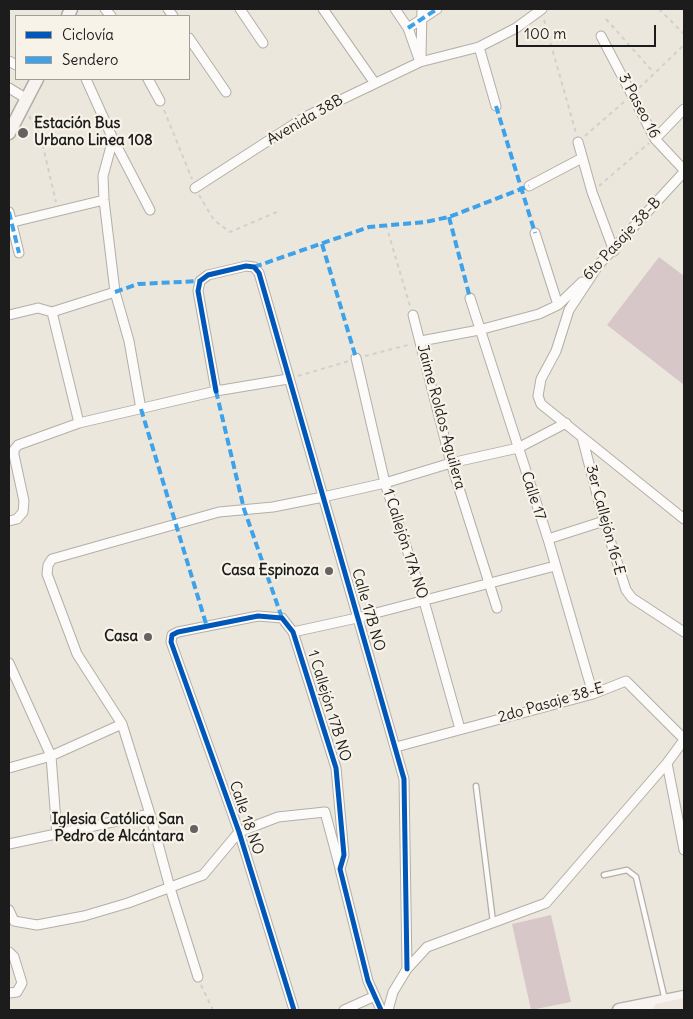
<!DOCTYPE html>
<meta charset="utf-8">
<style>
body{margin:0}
#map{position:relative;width:693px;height:1019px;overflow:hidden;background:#ece7dc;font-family:Delius,sans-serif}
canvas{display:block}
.frame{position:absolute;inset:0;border:10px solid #1c1c1c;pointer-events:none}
.legend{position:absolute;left:15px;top:15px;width:175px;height:65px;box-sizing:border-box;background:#f7f3e8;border:1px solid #9f9d96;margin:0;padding:6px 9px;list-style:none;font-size:15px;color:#1c1c1c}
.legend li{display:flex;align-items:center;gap:10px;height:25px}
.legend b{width:25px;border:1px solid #9f9d96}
.scale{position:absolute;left:516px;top:25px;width:140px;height:22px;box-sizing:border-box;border:2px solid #1c1c1c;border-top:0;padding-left:6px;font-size:15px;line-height:18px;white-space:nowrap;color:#1c1c1c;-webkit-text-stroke:4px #f7f3e8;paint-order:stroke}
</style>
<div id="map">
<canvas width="693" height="1019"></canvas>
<div class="frame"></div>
<ul class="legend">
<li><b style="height:6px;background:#0057b8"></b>Ciclovía</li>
<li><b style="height:6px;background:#3da2ea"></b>Sendero</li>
</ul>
<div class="scale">100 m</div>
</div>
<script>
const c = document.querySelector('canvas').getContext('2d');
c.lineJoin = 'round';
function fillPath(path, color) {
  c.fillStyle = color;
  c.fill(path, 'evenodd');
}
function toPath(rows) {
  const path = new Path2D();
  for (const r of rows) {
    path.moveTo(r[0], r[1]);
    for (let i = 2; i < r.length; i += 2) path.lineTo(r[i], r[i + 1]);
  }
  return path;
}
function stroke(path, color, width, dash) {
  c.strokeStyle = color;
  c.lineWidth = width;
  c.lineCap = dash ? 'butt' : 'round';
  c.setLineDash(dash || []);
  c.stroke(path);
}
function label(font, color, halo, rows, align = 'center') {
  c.font = font + ' Delius,sans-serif';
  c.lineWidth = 4.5;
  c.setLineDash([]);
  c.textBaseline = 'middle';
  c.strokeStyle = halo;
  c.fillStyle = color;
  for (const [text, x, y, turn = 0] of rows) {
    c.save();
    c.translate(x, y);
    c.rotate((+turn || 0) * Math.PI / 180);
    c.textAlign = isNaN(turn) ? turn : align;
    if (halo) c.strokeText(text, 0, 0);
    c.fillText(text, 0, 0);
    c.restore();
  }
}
const building = toPath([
 [659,257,684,276,684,385,607,325],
 [551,915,571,1002,531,1010,512,924]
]);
const path = toPath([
 [659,9,684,34],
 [606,19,654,73],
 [544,20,576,133],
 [639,88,684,45],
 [164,110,192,179],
 [29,116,41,138,56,202],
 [585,136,625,101],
 [599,186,649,143],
 [199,195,214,220,230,232,279,211],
 [386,225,410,306],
 [365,356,412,344],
 [298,376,349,361],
 [201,985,213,1010]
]);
const lane = toPath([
 [476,786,493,922],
 [604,875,627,870,636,877,665,1000]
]);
const street = toPath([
 [105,9,111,16],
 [168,9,173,16],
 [240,9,263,43],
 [323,9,374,82],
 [395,9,408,28,420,62],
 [408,28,437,9],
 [601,36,655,139,684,170],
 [189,38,226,92],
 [479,47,496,106],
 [421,56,422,9],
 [9,61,16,65],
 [86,79,113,139,150,210],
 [148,79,160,101],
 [9,88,27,99],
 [113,139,103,176,104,200,115,292,129,341,141,409],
 [655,139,684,109],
 [578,142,592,192,614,251],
 [529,186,582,158],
 [195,188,305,117,420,62,479,47,516,28,542,9],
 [9,212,19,253],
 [9,223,104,200],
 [535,233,558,305],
 [596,269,569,310,556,351,541,379,538,396,541,404,684,519],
 [593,271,684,172],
 [470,298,548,539,593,694],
 [52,312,79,423],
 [9,315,38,308,52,312,115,292],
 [413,315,451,463,497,608],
 [421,341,479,330,539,314,558,305,582,282],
 [356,358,385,483,424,601,460,729],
 [216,391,198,291,200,281,208,275,246,266,254,267,259,273,404,779,407,969],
 [582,437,604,521,626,590,632,598,684,632],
 [9,521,17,519,23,512,24,501,14,455,14,450,18,445,79,423,216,391,288,379],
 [548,539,604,521],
 [293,632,357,618,555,566],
 [9,663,51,756,57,835],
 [396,747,593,694,626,681,684,739],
 [667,763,684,850],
 [9,768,51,756,122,724],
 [150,814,122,724,77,654,47,574,48,565,52,559,219,512,273,507,323,497,385,483,451,463,518,448,566,423],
 [9,844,150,814,170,888,198,977],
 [9,910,14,921,37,925,84,916,128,903,203,875,239,832,278,817,325,812,340,868],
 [9,952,14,957,22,983,17,992,9,993],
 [294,1010,239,832,171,642,172,635,178,632,258,616,282,618,293,632,336,768,344,855,340,869,368,981,381,1010],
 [344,1010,375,996],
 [388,1010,393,992,407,969,427,947,546,903,667,763,684,740]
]);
const secondary = toPath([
 [68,16,71,9],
 [9,133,37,79],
 [619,1010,684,997]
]);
const primary = toPath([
 [660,1010,684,1005]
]);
const quiet = toPath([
 [408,28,437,9],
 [496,106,535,233],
 [9,212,19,253],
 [449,217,470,298],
 [322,244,356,358],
 [254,267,369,227,425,222,449,217,529,186],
 [115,292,138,284,200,281],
 [216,391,244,509,282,618],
 [141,409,207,627]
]);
const cycleway = toPath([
 [216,391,198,291,200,281,208,275,246,266,254,267,259,273,404,779,407,969],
 [294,1010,239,832,171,642,172,635,178,632,258,616,282,618,293,632,336,768,344,855,340,869,368,981,381,1010]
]);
const markers = [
 [23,133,6,"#65635f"],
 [329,571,5,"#65635f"],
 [148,637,5,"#65635f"],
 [194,829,5,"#65635f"]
];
const streetNames = [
 ["3 Paseo 16",639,106,62],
 ["Avenida 38B",305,120,-30],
 ["6to Pasaje 38-B",622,239,-47],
 ["Jaime Roldos Aguilera",441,417,75],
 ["Calle 17",533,496,72],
 ["3er Callejón 16-E",605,520,75],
 ["1 Callejón 17A NO",405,544,72],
 ["Calle 17B NO",368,610,74],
 ["2do Pasaje 38-E",551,703,-16],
 ["1 Callejón 17B NO",329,706,73],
 ["Calle 18 NO",246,818,71]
];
const poiNames = [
 ["Estación Bus",34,124,"left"],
 ["Urbano Linea 108",34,141,"left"],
 ["Casa Espinoza",319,571],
 ["Casa",138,637],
 ["Iglesia Católica San",184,820],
 ["Pedro de Alcántara",184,837]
];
fillPath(building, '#d8c7c8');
stroke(lane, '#b2afa8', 7);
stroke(street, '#b2afa8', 11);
stroke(secondary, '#b2afa8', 15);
stroke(primary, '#b2afa8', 16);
stroke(path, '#d2d0ce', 2, [4, 4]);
stroke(lane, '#fcfbfa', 4.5);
stroke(street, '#fcfbfa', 9);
stroke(secondary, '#f6f3f0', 12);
stroke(primary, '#efe6df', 14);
stroke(quiet, '#3da2ea', 4, [8, 4]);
stroke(cycleway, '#0057b8', 5);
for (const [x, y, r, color] of markers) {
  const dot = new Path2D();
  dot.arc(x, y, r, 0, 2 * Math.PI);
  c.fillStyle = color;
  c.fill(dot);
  stroke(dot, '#f7f3e8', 2);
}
label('15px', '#1c1c1c', '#f7f3e8', streetNames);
label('bold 15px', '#1c1c1c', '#f7f3e8', poiNames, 'right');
</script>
